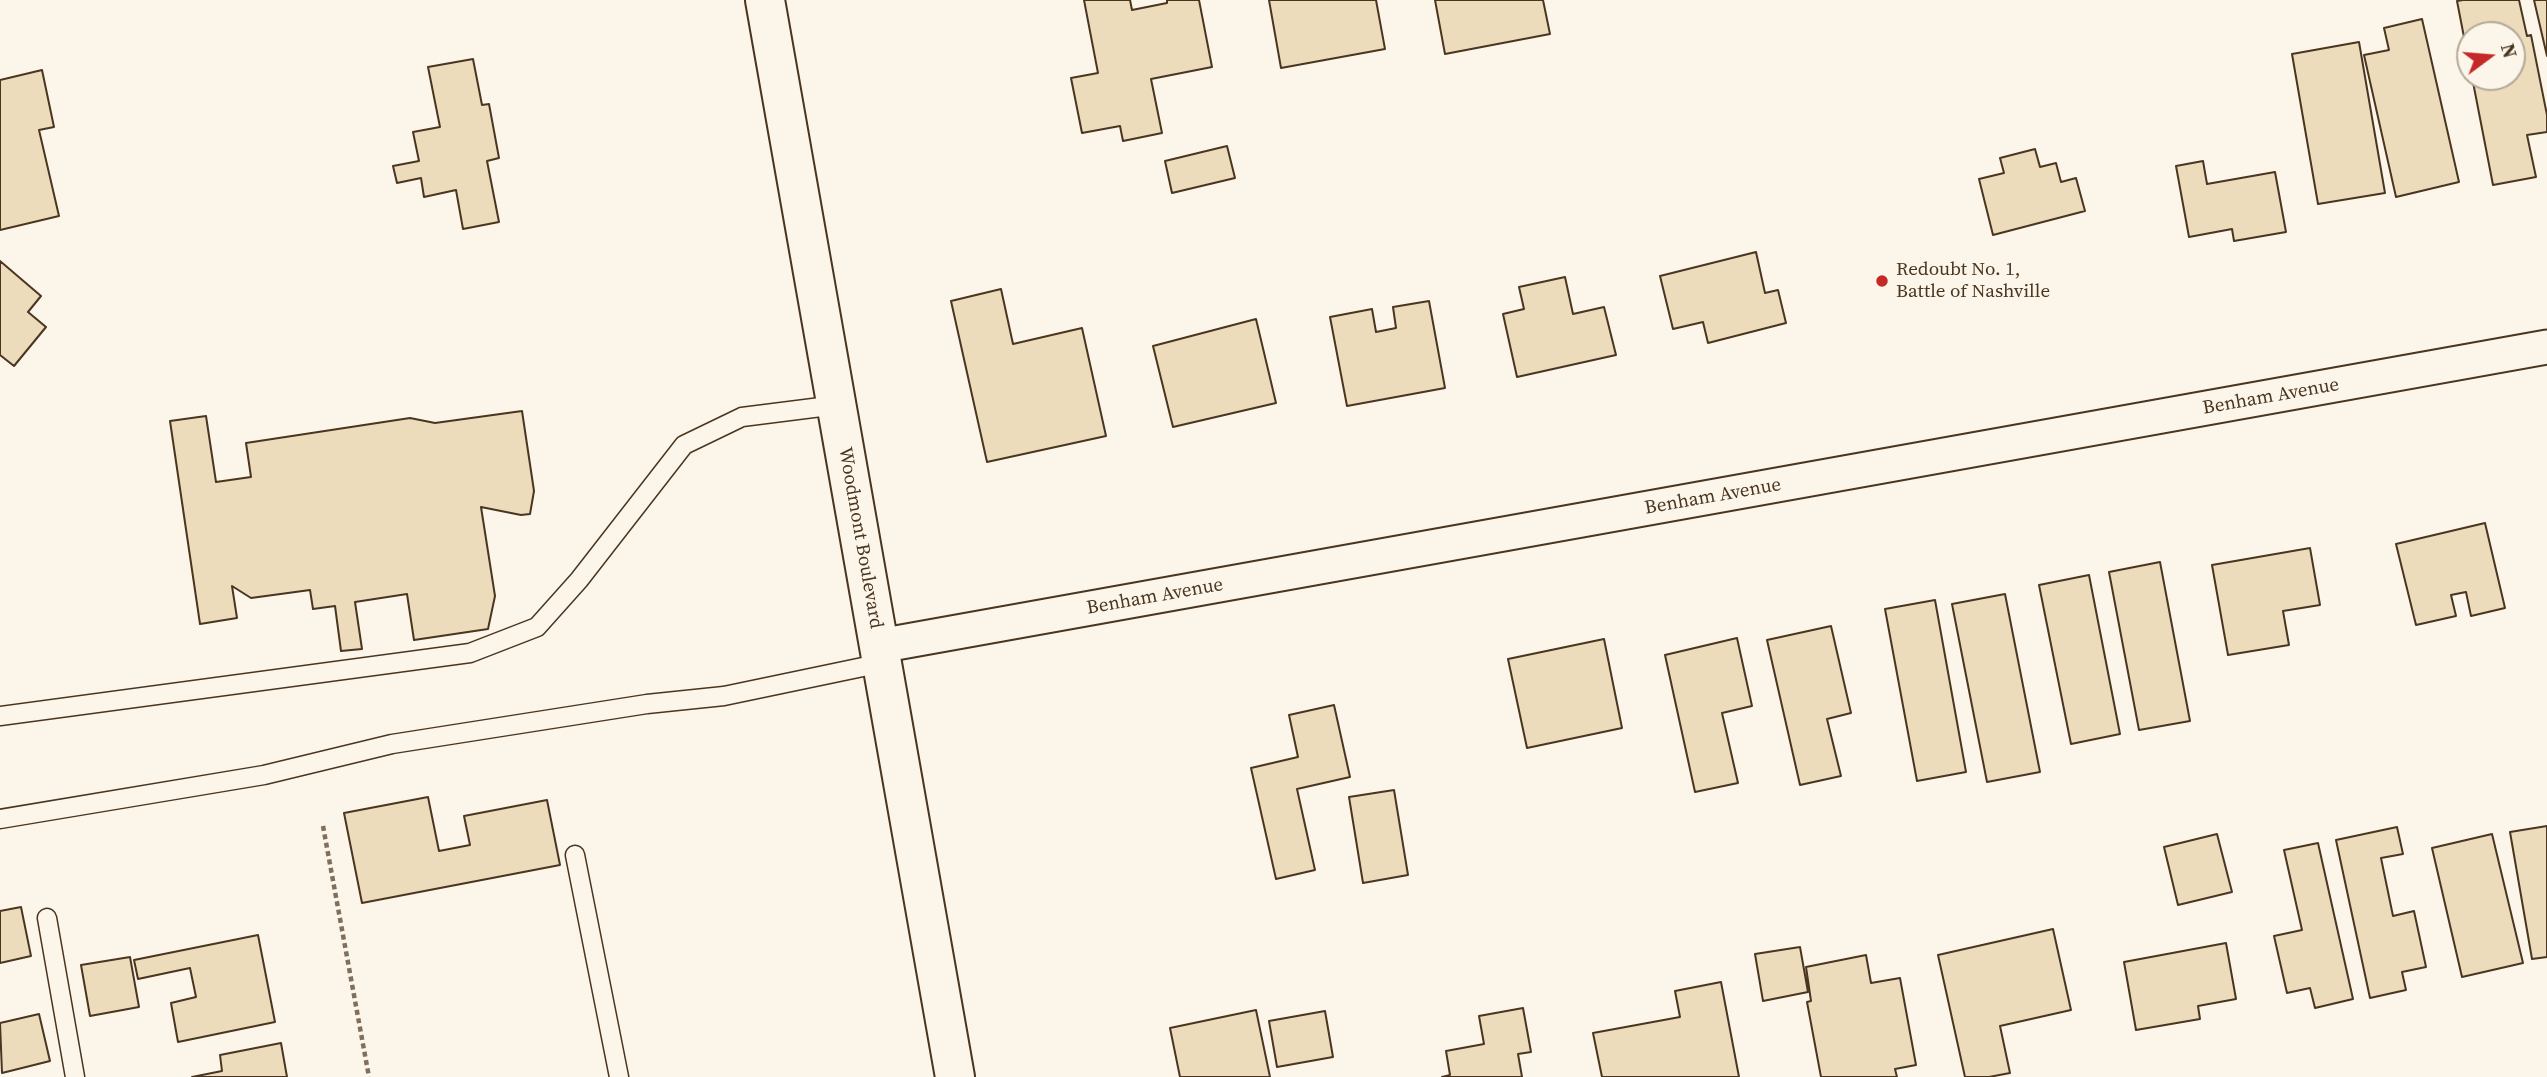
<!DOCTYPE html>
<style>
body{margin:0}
#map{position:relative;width:2547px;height:1077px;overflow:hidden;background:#fbf6e9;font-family:"Source Serif 4",serif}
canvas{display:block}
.north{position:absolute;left:2456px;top:21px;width:70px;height:70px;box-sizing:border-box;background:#fbf6e9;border:2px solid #b4a999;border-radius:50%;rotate:74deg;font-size:19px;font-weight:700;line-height:28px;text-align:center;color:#4a3520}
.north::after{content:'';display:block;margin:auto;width:24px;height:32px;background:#c62828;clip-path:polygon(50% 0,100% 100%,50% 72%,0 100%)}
</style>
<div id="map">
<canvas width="2547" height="1077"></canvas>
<div class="north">N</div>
</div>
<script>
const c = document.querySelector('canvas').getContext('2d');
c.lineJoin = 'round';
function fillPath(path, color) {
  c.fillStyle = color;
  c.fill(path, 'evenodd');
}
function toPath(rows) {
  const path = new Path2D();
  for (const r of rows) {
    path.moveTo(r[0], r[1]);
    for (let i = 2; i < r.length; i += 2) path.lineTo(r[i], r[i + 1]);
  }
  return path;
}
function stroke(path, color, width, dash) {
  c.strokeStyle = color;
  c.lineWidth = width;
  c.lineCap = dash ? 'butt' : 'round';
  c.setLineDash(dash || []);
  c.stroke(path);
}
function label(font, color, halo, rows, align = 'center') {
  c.font = font + ' "Source Serif 4",serif';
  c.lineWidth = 5;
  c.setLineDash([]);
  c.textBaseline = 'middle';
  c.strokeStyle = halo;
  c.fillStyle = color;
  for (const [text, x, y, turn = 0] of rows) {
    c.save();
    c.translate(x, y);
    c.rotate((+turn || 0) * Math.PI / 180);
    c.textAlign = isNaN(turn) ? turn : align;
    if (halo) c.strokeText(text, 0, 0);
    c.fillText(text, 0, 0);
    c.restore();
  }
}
const building = toPath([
 [1084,0,1130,0,1132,10,1167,3,1167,0,1199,0,1212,67,1151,79,1162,133,1123,141,1120,126,1082,133,1071,78,1098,73,1084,0],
 [1269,0,1376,0,1385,49,1281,68,1269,0],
 [1435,0,1543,0,1550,34,1445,54,1435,0],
 [2463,0,2519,0,2527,36,2531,35,2547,115,2547,132,2527,135,2536,177,2493,185,2472,77,2512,77,2512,35,2470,35,2470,68,2457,1,2463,0],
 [2534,0,2547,0,2547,56,2534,0],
 [2422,19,2459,182,2396,197,2364,55,2389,50,2384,28,2422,19],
 [2359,42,2385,193,2318,204,2292,54,2359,42],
 [473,59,482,105,489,104,499,158,487,161,499,222,463,229,456,190,424,197,421,178,397,183,393,166,419,161,413,132,440,127,428,67,473,59],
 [42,70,54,127,39,130,59,216,0,230,0,80,42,70],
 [1227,146,1235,178,1172,193,1165,161,1227,146],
 [2035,149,2040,167,2056,163,2061,182,2076,178,2085,211,1993,235,1979,179,2004,173,2000,158,2035,149],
 [2203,161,2207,184,2275,172,2286,232,2234,241,2232,229,2189,237,2176,166,2203,161],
 [1756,252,1765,293,1778,290,1786,323,1708,343,1703,322,1673,329,1660,276,1756,252],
 [0,261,41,296,28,312,46,327,14,366,0,355,0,261],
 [1565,277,1573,314,1604,307,1616,355,1517,377,1503,314,1524,309,1519,287,1565,277],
 [1001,289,1013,344,1082,328,1106,436,987,462,951,301,1001,289],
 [1429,301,1445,388,1347,406,1330,317,1372,309,1376,332,1396,328,1393,307,1429,301],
 [1256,319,1276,403,1173,427,1153,346,1256,319],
 [522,411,534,491,530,514,521,515,481,507,495,596,488,629,414,640,407,594,355,602,362,649,341,651,335,606,313,609,310,590,251,598,232,586,237,618,200,624,170,421,206,416,216,482,251,477,246,443,410,418,435,423,522,411],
 [2485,523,2505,608,2471,616,2466,592,2451,595,2456,616,2416,625,2396,544,2485,523],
 [2310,548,2320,605,2283,611,2289,645,2228,655,2212,565,2310,548],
 [2160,562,2190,721,2139,730,2109,572,2160,562],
 [2089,575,2120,734,2071,744,2039,585,2089,575],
 [2005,594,2040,772,1987,782,1952,604,2005,594],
 [1935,600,1966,772,1917,781,1885,609,1935,600],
 [1831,626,1851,713,1827,719,1841,776,1800,785,1767,640,1831,626],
 [1737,638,1752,706,1722,713,1738,783,1695,792,1665,655,1737,638],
 [1604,639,1622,728,1527,748,1508,659,1604,639],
 [1334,705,1350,777,1297,789,1315,870,1276,879,1251,768,1298,757,1289,715,1334,705],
 [1394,790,1408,875,1363,883,1349,797,1394,790],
 [428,797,439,851,470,845,464,816,547,800,560,865,362,903,344,813,428,797],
 [2547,826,2547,957,2532,959,2510,832,2547,826],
 [2397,827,2403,854,2381,858,2393,916,2414,911,2426,967,2402,972,2406,990,2370,998,2336,840,2397,827],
 [2217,834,2232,892,2178,905,2164,847,2217,834],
 [2492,834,2523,963,2462,977,2432,848,2492,834],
 [2318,843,2353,999,2315,1008,2310,988,2287,993,2274,936,2302,930,2284,850,2318,843],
 [21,907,31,956,0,963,0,911,21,907],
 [2053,929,2071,1010,2000,1026,2010,1073,1989,1077,1965,1077,1938,955,2053,929],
 [258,935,275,1022,178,1042,171,1003,196,997,190,968,138,979,134,960,258,935],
 [2226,943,2236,999,2198,1006,2200,1019,2136,1030,2124,962,2226,943],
 [1800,947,1808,992,1763,1001,1755,954,1800,947],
 [1866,955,1871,983,1900,978,1916,1065,1895,1069,1897,1077,1821,1077,1807,1002,1811,1001,1806,967,1866,955],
 [130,957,139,1007,90,1016,81,965,130,957],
 [1721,982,1739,1077,1602,1077,1593,1033,1680,1017,1675,991,1721,982],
 [1523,1008,1531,1052,1518,1054,1522,1077,1442,1077,1450,1075,1446,1051,1484,1044,1479,1016,1523,1008],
 [1256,1010,1270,1077,1180,1077,1170,1028,1256,1010],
 [1325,1011,1333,1057,1277,1067,1269,1021,1325,1011],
 [39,1014,50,1061,2,1073,0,1023,39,1014],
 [281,1043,287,1077,192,1077,222,1071,220,1055,281,1043]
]);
const path = toPath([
 [323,826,369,1077]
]);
const lane = toPath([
 [0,716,470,653,537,627,579,580,684,445,742,417,837,405],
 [0,819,264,775,392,744,647,704,724,696,882,663],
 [575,855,619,1077],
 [47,918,75,1077]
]);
const street = toPath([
 [879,646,2547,347]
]);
const primary = toPath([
 [765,0,955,1077]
]);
const markers = [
 [1882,281,7,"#c62828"]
];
const poiNames = [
 ["Redoubt No. 1,",1896,270],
 ["Battle of Nashville",1896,292]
];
const streetNames = [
 ["Benham Avenue",2271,397,-10],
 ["Benham Avenue",1713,497,-10],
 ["Woodmont Boulevard",860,538,80],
 ["Benham Avenue",1155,597,-10]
];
fillPath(building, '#ecdcbc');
stroke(building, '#4a3520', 2);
stroke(lane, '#4a3520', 21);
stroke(street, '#4a3520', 37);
stroke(primary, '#4a3520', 42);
stroke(path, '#7f6f5c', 4.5, [5, 3.5]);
stroke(lane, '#fbf6e9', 18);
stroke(street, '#fbf6e9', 33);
stroke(primary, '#fbf6e9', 38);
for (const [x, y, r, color] of markers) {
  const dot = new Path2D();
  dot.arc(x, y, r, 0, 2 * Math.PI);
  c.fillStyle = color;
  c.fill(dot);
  stroke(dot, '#fbf6e9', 2.5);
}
label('19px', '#4a3520', '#fbf6e9', poiNames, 'left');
label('19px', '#4a3520', '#fbf6e9', streetNames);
</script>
